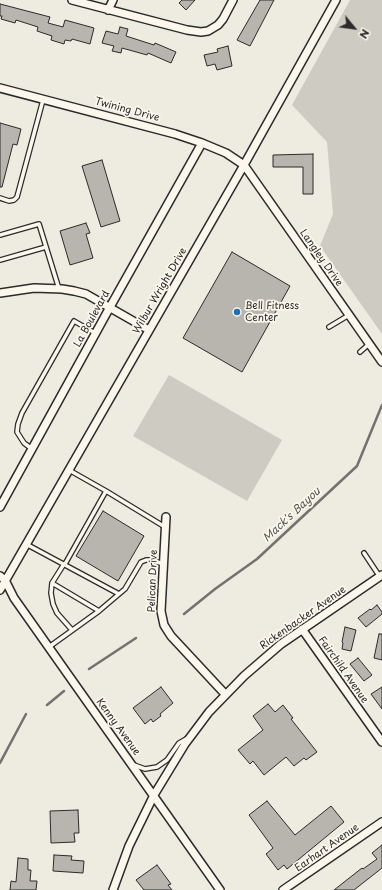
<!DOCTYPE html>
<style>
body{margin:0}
#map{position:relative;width:382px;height:890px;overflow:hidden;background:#eeebe0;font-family:"Playpen Sans",sans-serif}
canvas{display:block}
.north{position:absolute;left:334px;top:8px;width:40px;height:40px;-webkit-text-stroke:3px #fbf7ec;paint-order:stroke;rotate:119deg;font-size:11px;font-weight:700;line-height:16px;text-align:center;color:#2b2b2b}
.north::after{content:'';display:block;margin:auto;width:14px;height:18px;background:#2b2b2b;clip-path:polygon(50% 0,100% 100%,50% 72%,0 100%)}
</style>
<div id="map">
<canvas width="382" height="890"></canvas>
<div class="north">N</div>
</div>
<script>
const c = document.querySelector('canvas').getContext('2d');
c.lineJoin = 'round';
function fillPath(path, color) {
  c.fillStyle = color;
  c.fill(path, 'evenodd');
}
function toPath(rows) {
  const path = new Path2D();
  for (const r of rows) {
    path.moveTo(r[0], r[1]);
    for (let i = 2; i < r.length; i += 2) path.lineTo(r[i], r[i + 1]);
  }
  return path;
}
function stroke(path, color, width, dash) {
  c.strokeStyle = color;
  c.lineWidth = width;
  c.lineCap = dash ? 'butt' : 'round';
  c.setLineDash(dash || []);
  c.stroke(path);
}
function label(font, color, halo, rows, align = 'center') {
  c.font = font + ' "Playpen Sans",sans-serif';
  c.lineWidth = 3.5;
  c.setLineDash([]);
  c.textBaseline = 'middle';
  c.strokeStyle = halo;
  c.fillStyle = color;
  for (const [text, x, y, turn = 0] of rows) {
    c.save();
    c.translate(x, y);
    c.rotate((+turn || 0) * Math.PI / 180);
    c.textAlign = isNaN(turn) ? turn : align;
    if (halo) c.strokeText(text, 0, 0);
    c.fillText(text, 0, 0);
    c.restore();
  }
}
const green = toPath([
 [350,0,382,0,382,334,320,246,333,214,327,142,292,105],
 [169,375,282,440,247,501,133,436]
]);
const stream = toPath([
 [184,614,215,589,257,559,357,466,382,405],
 [89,669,136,638],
 [47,705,64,691],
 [0,763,26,714]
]);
const building = toPath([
 [182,0,195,0,186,10,179,3,182,0],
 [260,0,274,0,250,46,237,40,260,0],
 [0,4,50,17,48,23,63,27,65,20,94,28,90,44,72,39,71,41,65,40,64,44,51,40,52,36,37,31,38,27,16,20,15,23,1,19,2,16,0,16,0,4],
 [120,27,128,29,126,36,154,45,155,43,176,52,171,63,148,53,147,55,122,48,121,53,112,51,114,46,102,43,106,31,118,34,120,27],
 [228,46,232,66,217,70,215,64,207,66,204,55,218,52,217,49,228,46],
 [0,123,21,129,17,145,13,144,2,187,0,187,0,123],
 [313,154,313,194,303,194,303,167,273,167,273,155,313,154],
 [102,160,120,221,101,227,82,166,102,160],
 [86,223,90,233,86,234,93,258,70,265,60,231,86,223],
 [232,252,290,286,242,372,183,338,232,252],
 [103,511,144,536,118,581,76,556,103,511],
 [377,605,382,612,382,614,366,627,358,618,370,609,371,610,377,605],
 [345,627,356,630,351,651,342,649,343,643,342,642,345,627],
 [379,634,382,634,382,660,374,658,379,634],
 [358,658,372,675,364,681,350,664,358,658],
 [161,687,173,703,160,714,161,716,153,722,151,719,145,724,133,708,161,687],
 [382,687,382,709,371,694,382,687],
 [268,704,275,712,283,705,293,718,291,719,317,752,306,760,304,758,294,766,286,757,264,775,253,761,250,764,238,750,263,730,253,716,268,704],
 [267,801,295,835,331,806,344,822,287,869,284,865,278,870,266,854,273,848,249,815,267,801],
 [78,810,79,833,74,833,75,842,51,843,50,811,78,810],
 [382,845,382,868,354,890,334,890,362,868,363,869,377,859,372,853,382,845],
 [54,855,72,856,71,860,84,861,83,873,53,871,54,855],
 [18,858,28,859,28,870,31,870,30,881,37,881,36,890,10,890,11,881,16,882,18,858],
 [157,865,171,884,168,885,172,890,144,890,136,880,157,865]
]);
const service = toPath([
 [0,198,9,201,14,200,17,197,43,100],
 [0,235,39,224,59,289],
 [0,260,46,247],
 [329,327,349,315],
 [360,352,369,344],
 [32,449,24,443,17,432,18,424,22,413,74,321,95,333],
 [106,491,165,527],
 [26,544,119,594],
 [364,553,380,577],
 [64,564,52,583,51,593,53,604,57,613,72,630],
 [65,564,106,491,69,470],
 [52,583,99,611],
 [49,647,99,611,119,594,125,589,141,562,146,560,152,560,163,564],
 [134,765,145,769,157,767,167,760,179,743,186,739]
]);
const minor = toPath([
 [72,0,187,30,201,32,208,31,218,25,223,19,233,0],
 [108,10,113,0],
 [0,88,175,134,202,143,226,153,244,165,382,362],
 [0,293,34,288,62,289,74,291,86,294,149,330],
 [0,507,110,307,202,143],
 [166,517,161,611,164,625,171,636,225,694],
 [0,576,5,580,14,598,220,890],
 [0,590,244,165,336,0],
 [302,629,382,742],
 [113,890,129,846,154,795,185,744,209,712,244,676,281,644,382,575],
 [283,890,382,822]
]);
const markers = [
 [237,312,4,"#1f6fb2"]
];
const streetNames = [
 ["Twining Drive",127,110,15],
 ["Langley Drive",321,258,55],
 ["Wilbur Wright Drive",160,291,-60],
 ["La Boulevard",92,319,-61],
 ["Pelican Drive",153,581,-88],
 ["Rickenbacker Avenue",303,618,-35],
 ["Fairchild Avenue",343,670,55],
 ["Kenny Avenue",118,727,54],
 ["Earhart Avenue",327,848,-35]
];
const poiNames = [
 ["Bell Fitness",245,306],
 ["Center",245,318]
];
const waterNames = [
 ["Mack's Bayou",292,515,-43]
];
fillPath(green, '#cecbc2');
stroke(stream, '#74726e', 2.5);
fillPath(building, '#b8b5ae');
stroke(building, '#2b2b2b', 1);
stroke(service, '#2b2b2b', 6);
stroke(minor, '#2b2b2b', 10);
stroke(service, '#fbf7ec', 3.5);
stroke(minor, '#fbf7ec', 7);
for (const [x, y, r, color] of markers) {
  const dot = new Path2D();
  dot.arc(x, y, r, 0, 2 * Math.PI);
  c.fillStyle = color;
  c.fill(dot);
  stroke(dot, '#fbf7ec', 1.5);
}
label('10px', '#2b2b2b', '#fbf7ec', streetNames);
label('10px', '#2b2b2b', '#fbf7ec', poiNames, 'left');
label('italic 11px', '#555552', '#fbf7ec', waterNames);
</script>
